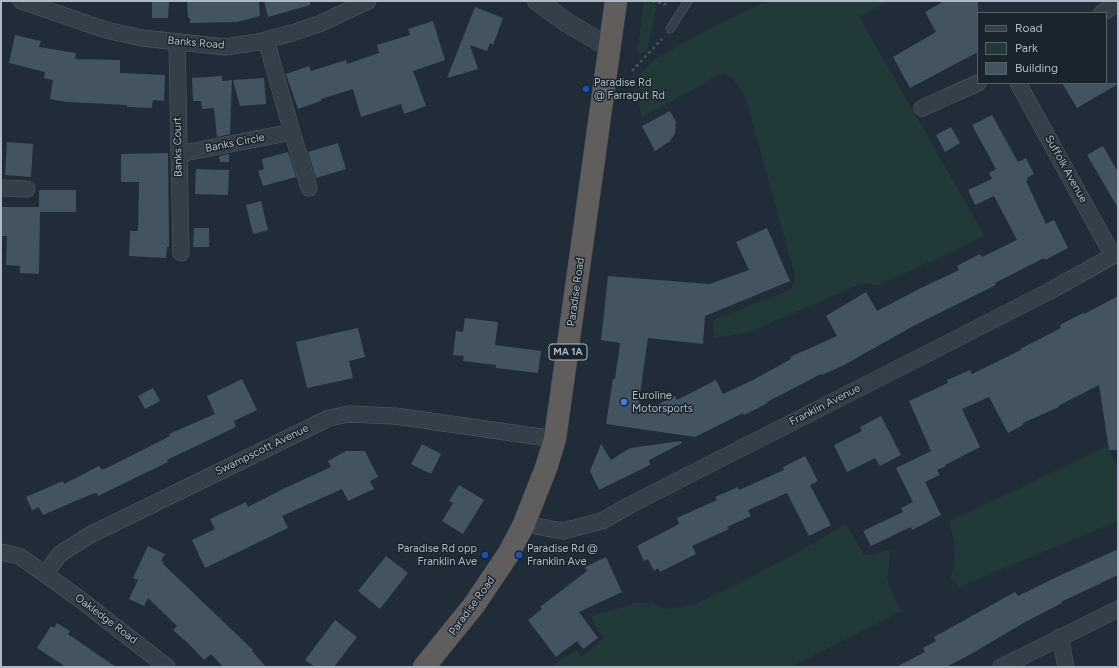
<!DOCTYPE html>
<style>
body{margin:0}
#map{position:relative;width:1119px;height:668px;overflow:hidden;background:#202d38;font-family:Figtree,sans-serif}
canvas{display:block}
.frame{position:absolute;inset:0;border:2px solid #aebac5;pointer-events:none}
.legend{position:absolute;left:977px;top:12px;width:130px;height:72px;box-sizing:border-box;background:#19242d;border:1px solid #55606a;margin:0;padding:5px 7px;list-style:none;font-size:12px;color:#aebac5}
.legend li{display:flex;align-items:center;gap:8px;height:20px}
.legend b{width:20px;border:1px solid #55606a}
</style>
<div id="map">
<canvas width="1119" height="668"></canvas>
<div class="frame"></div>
<ul class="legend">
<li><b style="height:5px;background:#333f49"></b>Road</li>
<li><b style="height:11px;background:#223939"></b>Park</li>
<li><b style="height:11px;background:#435360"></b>Building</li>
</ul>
</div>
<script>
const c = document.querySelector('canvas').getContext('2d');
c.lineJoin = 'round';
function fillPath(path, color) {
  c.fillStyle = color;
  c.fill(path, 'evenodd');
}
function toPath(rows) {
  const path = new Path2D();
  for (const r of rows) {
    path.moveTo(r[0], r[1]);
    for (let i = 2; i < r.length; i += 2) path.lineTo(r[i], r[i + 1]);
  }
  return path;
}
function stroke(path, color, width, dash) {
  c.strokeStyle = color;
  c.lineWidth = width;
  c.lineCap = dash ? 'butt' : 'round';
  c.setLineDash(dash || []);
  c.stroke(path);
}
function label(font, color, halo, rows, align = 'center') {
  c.font = font + ' Figtree,sans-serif';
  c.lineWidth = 3;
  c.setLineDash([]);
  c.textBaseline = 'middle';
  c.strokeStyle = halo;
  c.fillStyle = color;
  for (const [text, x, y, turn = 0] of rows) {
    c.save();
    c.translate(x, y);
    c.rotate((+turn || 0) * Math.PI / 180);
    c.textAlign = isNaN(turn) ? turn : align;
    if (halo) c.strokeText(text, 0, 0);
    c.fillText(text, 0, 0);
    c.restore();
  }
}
const green = toPath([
 [644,1,657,5,647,51,637,54],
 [768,1,888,1,859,17,985,236,879,285,863,283,749,332,715,338,712,321,792,289,795,275,745,96,733,78,722,73,641,118,638,98,640,74,655,59,718,24],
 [1107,446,1118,468,1118,521,959,587,951,578,954,565,955,544,949,522],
 [846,524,865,556,890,550,889,566,887,579,893,595,901,611,791,667,550,667,576,650,582,657,604,638,590,617,636,603,651,602,664,609,693,605,741,583,793,555]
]);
const building = toPath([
 [152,1,169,1,168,18,152,18],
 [187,1,259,1,260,16,237,22,190,23,190,18,188,18],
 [264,1,310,1,310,5,268,17],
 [944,1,978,1,978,52,910,88,893,57,936,32,925,12],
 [475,7,503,18,493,45,490,43,487,51,470,45,478,69,447,78],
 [433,21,445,60,413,71,426,106,404,114,401,104,361,117,353,89,321,99,321,101,298,109,286,74,309,66,311,71,346,60,347,64,379,53,377,45,410,35,408,29],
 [15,35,41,41,39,47,76,53,75,59,120,60,120,73,165,75,164,101,153,100,152,108,127,107,127,105,66,102,50,99,53,80,44,78,45,72,9,63],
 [222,76,222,81,232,80,230,134,217,137,214,108,202,109,201,101,193,101,192,78],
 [264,78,266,104,240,106,233,80],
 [1062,83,1118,83,1118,84,1077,108],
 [670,111,676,122,675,134,669,142,655,151,642,126],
 [992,115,1018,162,1026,158,1034,174,1027,178,1028,180,1026,181,1046,224,1054,220,1068,248,1045,260,1044,258,995,283,996,285,917,324,844,365,822,375,821,374,767,402,768,403,744,415,743,413,695,437,606,424,613,379,615,379,620,343,601,340,608,276,709,284,749,270,736,242,767,228,790,281,705,316,703,344,648,338,637,415,675,396,677,400,716,380,723,394,753,380,791,359,790,357,837,336,826,316,866,292,877,311,919,289,959,270,957,266,980,254,982,257,1017,240,994,196,975,205,968,190,992,179,989,173,996,169,972,125],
 [951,127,960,143,945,152,936,135],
 [7,142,33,144,31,177,5,175],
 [338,143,346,169,316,178,308,152],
 [1103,146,1118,172,1118,208,1087,155],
 [288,152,296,177,263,186,258,171,264,169,262,159],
 [168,153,169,247,167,247,166,258,129,256,130,231,138,231,139,182,121,182,121,154],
 [229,154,229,162,220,162,219,156],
 [196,169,229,170,228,195,195,194],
 [39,190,76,190,76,212,40,212,39,274,20,273,20,266,6,265,7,236,1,236,1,207,39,207],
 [261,201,268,230,253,234,246,205],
 [194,228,209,228,209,247,193,247],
 [1118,296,1118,450,1109,450,1099,385,1058,406,1059,407,1023,423,1023,425,1008,433,989,397,962,409,980,447,945,465,946,466,937,470,940,475,925,482,941,515,912,530,911,527,871,546,863,531,903,512,901,508,913,502,896,468,931,451,909,401,948,383,947,380,970,370,972,374,1021,350,1020,349,1061,328,1060,325,1083,313,1084,314],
 [465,318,498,322,495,345,541,351,538,373,496,368,496,365,463,361,464,356,453,355,456,331,463,332],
 [358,328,365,357,349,361,353,378,307,388,296,342],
 [242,379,257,410,234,421,236,427,167,460,168,462,98,496,97,493,92,494,43,515,39,507,32,510,26,497,63,481,64,484,99,466,102,470,113,465,170,436,169,434,215,414,207,396],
 [153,388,160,401,145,409,138,396],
 [881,416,901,455,880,466,875,458,847,472,834,445,862,431,860,427],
 [681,441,682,443,649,460,650,465,599,490,590,471,601,444,611,460,630,448],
 [422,444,441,454,431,474,411,464],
 [346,451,365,451,378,477,370,481,374,489,348,501,342,489,282,516,288,528,205,568,192,540,215,529,210,519,246,502,248,507,283,489,331,467,328,461],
 [805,456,818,481,810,485,831,525,809,536,787,493,748,510,751,516,727,527,729,529,692,546,696,554,660,572,658,568,654,571,648,559,644,561,637,546,679,524,677,518,717,500,715,497,738,487,739,490,784,470,783,467],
 [459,485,484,500,463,534,442,521,453,503,449,501],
 [148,546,165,554,161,561,164,562,163,564,253,650,252,651,266,667,223,667,211,654,204,660,184,639,184,640,173,630,177,626,148,598,144,606,129,599,138,580,133,578],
 [1118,549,1118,575,1061,602,1062,603,1027,621,971,654,946,667,896,667,925,652,923,648,936,641,934,637,1015,592,1018,596,1061,575],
 [386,556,408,573,380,609,358,591],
 [606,557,622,592,579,612,598,638,583,649,577,641,556,657,528,620,542,609,540,607,587,571,585,567],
 [335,620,357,637,334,667,315,667,305,660],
 [57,623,70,631,68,634,116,667,66,667,37,648,51,626,54,628]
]);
const path = toPath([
 [652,1,669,5],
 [632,71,662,39]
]);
const service = toPath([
 [670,29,688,1]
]);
const minor = toPath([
 [21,1,106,30,142,38,225,47,258,42,292,33,319,24,368,1],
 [1102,13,1118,3],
 [266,40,292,132,309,188],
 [177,42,181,253],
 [1018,83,1113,256],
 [922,108,978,83],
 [179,154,292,132],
 [1,188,27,189],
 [524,524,563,531,602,521,630,505,1048,292,1118,253],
 [1,552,19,556,45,574,60,554,90,535,329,418,349,414,395,416,555,439],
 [45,574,81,600,167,667],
 [1060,637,1066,667],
 [1001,667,1118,609]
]);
const tertiary = toPath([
 [537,1,566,22,610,48]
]);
const trunk = toPath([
 [424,667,474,605,509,553,524,524,546,468,555,439,616,1]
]);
const markers = [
 [586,89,4,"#1a4fb4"],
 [624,402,4,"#3f7fe0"],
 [485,555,4,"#1a4fb4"],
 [519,555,4,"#1a4fb4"]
];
const shields = [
 [568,352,38]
];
const shieldNames = [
 ["MA 1A",568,352]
];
const streetNames = [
 ["Banks Road",196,43,5],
 ["Banks Circle",235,143,-11],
 ["Banks Court",178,147,-91],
 ["Suffolk Avenue",1066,169,61],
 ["Paradise Road",576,292,-82],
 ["Franklin Avenue",825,405,-27],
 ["Swampscott Avenue",262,450,-26],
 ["Paradise Road",472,606,-54],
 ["Oakledge Road",106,619,37]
];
const poiNames = [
 ["Paradise Rd",594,83],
 ["@ Farragut Rd",594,96],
 ["Euroline",632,396],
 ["Motorsports",632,409],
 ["Paradise Rd opp",477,549,"right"],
 ["Franklin Ave",477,562,"right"],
 ["Paradise Rd @",527,549],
 ["Franklin Ave",527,562]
];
fillPath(green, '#223939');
fillPath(building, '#435360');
stroke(service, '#515d66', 9);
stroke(minor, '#515d66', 17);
stroke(tertiary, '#515d66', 20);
stroke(trunk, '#3e4a53', 23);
stroke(path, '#3f5656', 2.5, [3, 3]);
stroke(service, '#333f49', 8);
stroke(minor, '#333f49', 16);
stroke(tertiary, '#333f49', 19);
stroke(trunk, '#605e5c', 22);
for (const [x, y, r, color] of markers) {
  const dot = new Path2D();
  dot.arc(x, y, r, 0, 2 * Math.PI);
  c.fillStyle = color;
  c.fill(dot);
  stroke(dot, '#19242d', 1.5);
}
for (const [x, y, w] of shields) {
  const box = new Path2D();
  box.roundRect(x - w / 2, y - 8, w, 16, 3);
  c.fillStyle = '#19242d';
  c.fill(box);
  stroke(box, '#aebac5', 1);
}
label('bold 10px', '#aebac5', null, shieldNames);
label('11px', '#aebac5', '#19242d', streetNames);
label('11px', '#aebac5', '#19242d', poiNames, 'left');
</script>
